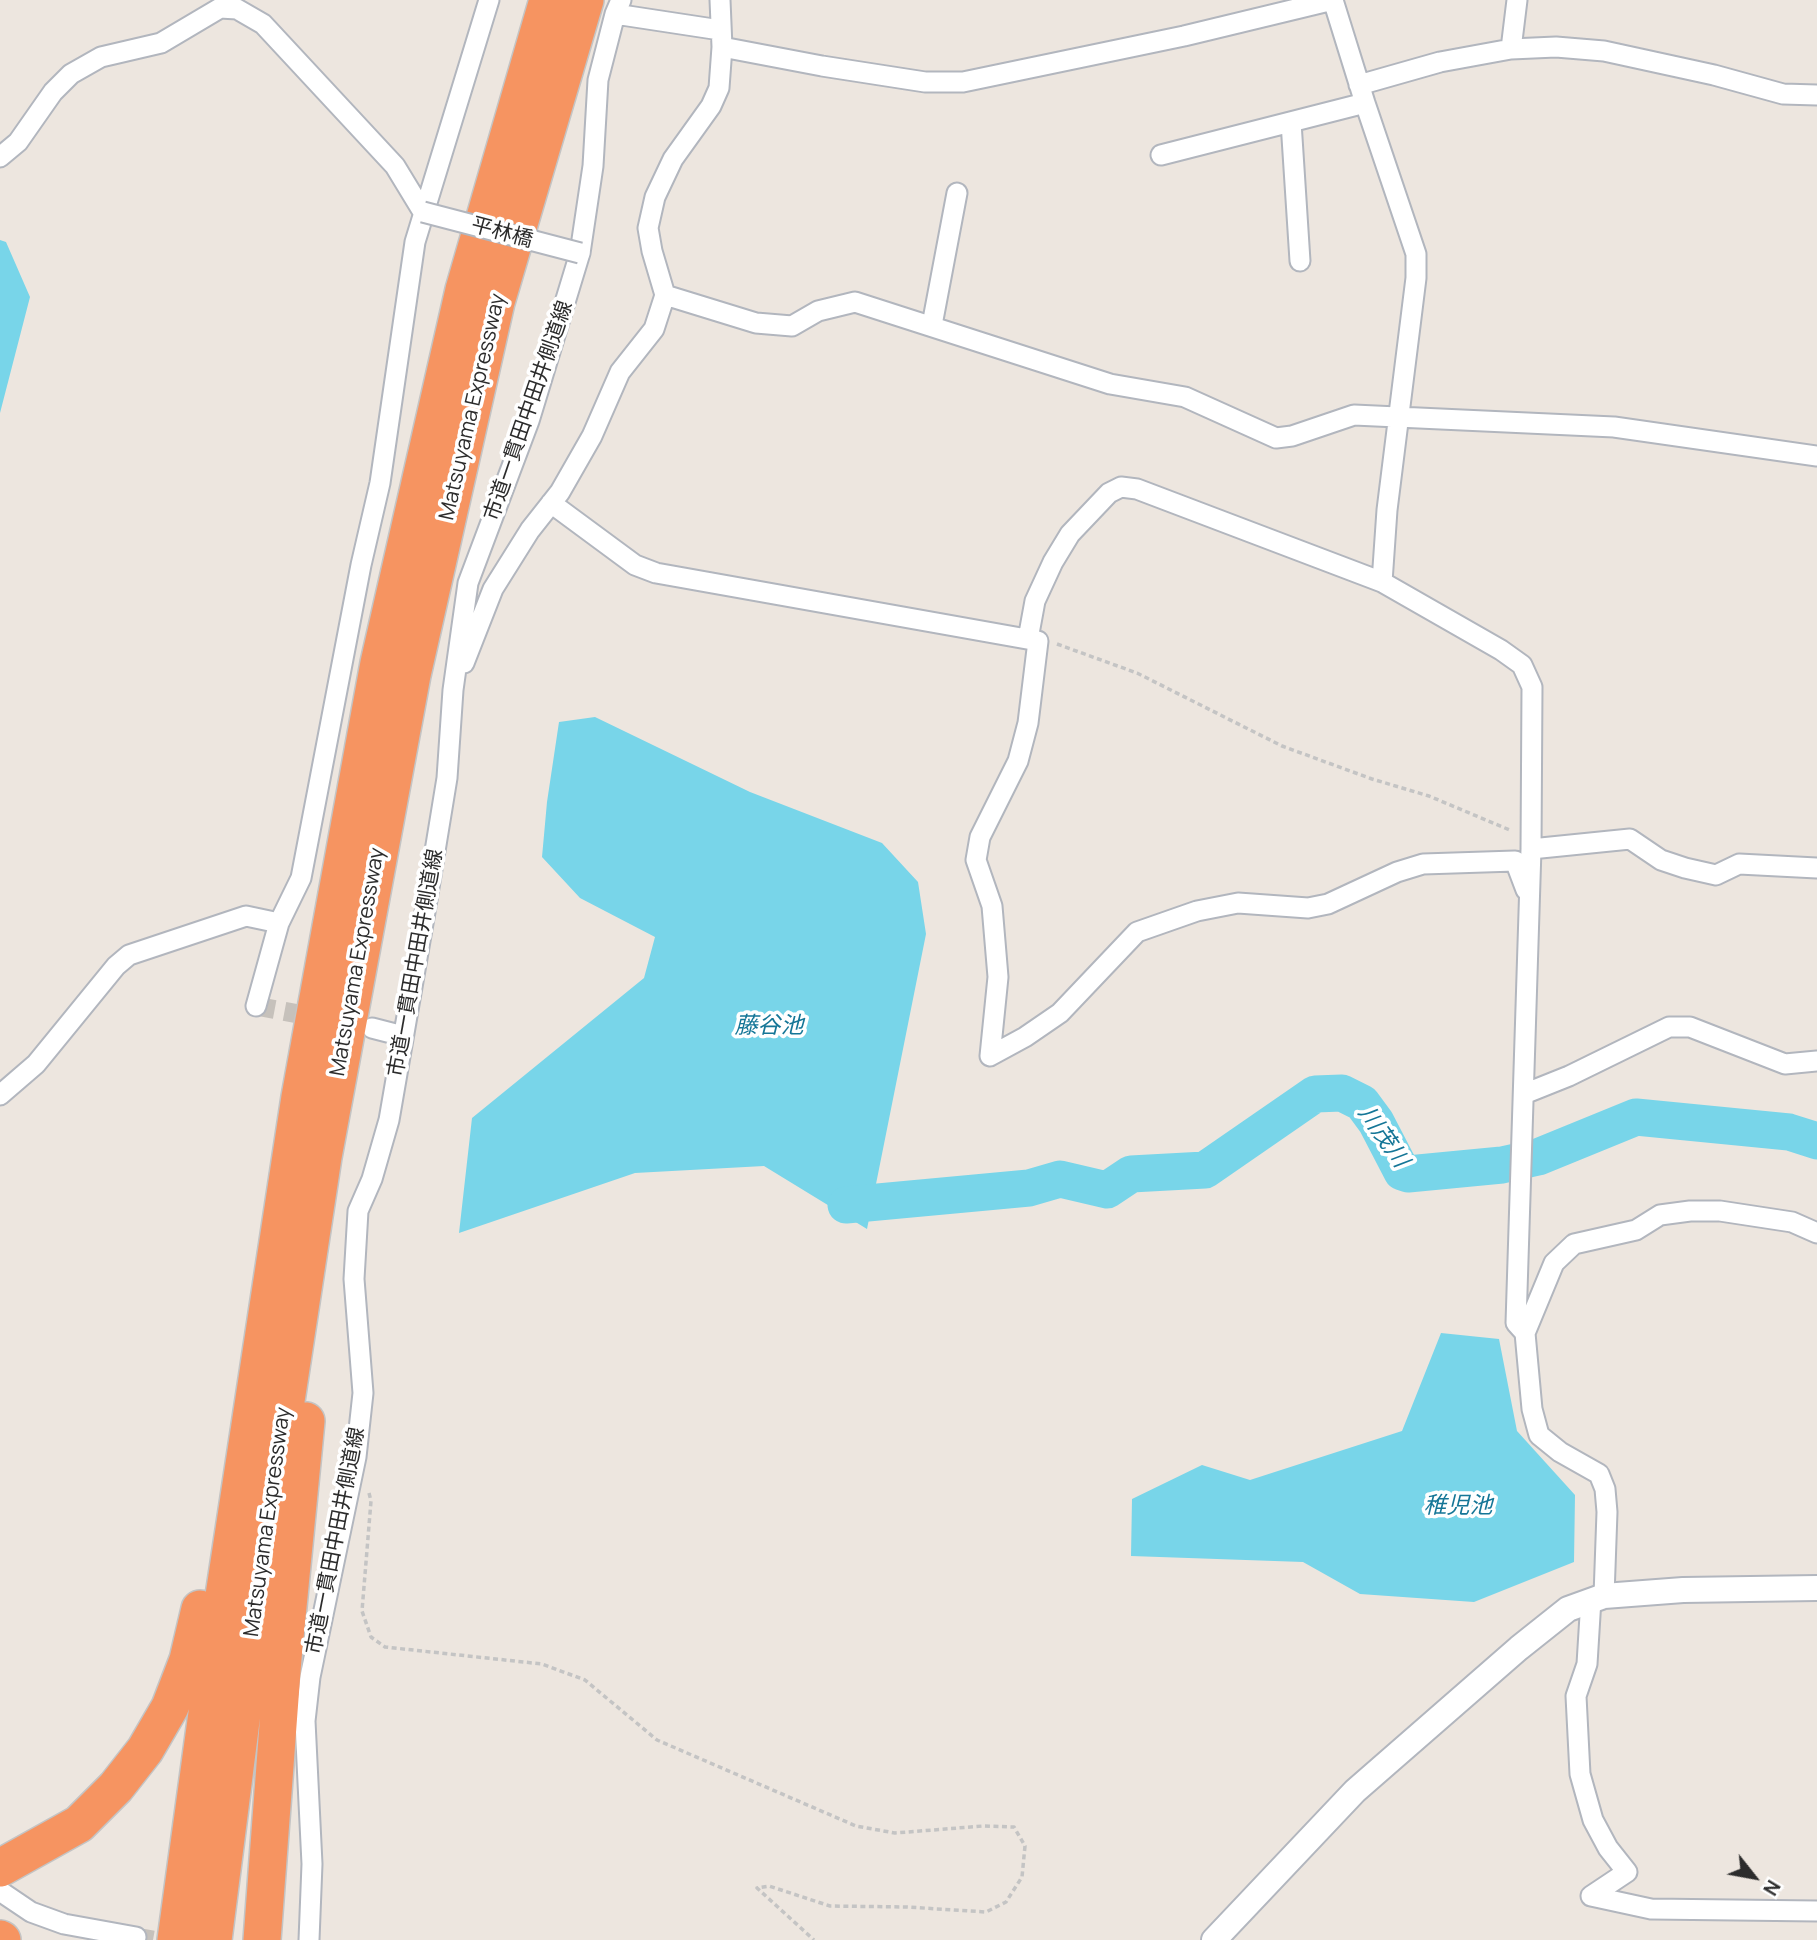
<!DOCTYPE html>
<meta charset="utf-8">
<style>
body{margin:0}
#map{position:relative;width:1817px;height:1940px;overflow:hidden;background:#ede6df;font-family:Manrope,sans-serif}
canvas{display:block}
.north{position:absolute;left:1719px;top:1842px;width:70px;height:70px;-webkit-text-stroke:5px #fff;paint-order:stroke;rotate:121deg;font-size:19px;font-weight:700;line-height:28px;text-align:center;color:#2c2c2c}
.north::after{content:'';display:block;margin:auto;width:24px;height:32px;background:#2c2c2c;clip-path:polygon(50% 0,100% 100%,50% 72%,0 100%)}
</style>
<div id="map">
<canvas width="1817" height="1940"></canvas>
<div class="north">N</div>
</div>
<script>
const c = document.querySelector('canvas').getContext('2d');
c.lineJoin = 'round';
function fillPath(path, color) {
  c.fillStyle = color;
  c.fill(path, 'evenodd');
}
function toPath(rows) {
  const path = new Path2D();
  for (const r of rows) {
    path.moveTo(r[0], r[1]);
    for (let i = 2; i < r.length; i += 2) path.lineTo(r[i], r[i + 1]);
  }
  return path;
}
function stroke(path, color, width, dash) {
  c.strokeStyle = color;
  c.lineWidth = width;
  c.lineCap = dash ? 'butt' : 'round';
  c.setLineDash(dash || []);
  c.stroke(path);
}
function label(font, color, halo, rows, align = 'center') {
  c.font = font + ' Manrope,"Noto Sans JP",sans-serif';
  c.lineWidth = 7;
  c.setLineDash([]);
  c.textBaseline = 'middle';
  c.strokeStyle = halo;
  c.fillStyle = color;
  for (const [text, x, y, turn = 0] of rows) {
    c.save();
    c.translate(x, y);
    c.rotate((+turn || 0) * Math.PI / 180);
    c.textAlign = isNaN(turn) ? turn : align;
    if (halo) c.strokeText(text, 0, 0);
    c.fillText(text, 0, 0);
    c.restore();
  }
}
const water = toPath([
 [0,240,6,242,30,297,0,413],
 [595,717,750,792,882,843,918,882,926,934,867,1229,764,1166,635,1173,459,1233,472,1118,644,978,655,937,580,898,542,857,547,802,559,722],
 [1441,1333,1499,1339,1517,1431,1575,1495,1574,1562,1474,1602,1360,1594,1303,1562,1131,1556,1132,1499,1202,1465,1250,1480,1402,1431]
]);
const river = toPath([
 [846,1205,1029,1188,1060,1179,1107,1190,1131,1174,1205,1170,1315,1094,1342,1093,1362,1103,1376,1122,1402,1172,1408,1174,1502,1165,1538,1157,1636,1117,1789,1132,1817,1141]
]);
const minorTunnel = toPath([
 [256,1006,320,1018],
 [136,1937,153,1940]
]);
const path = toPath([
 [1057,644,1137,673,1282,746,1372,779,1429,796,1512,831],
 [369,1493,371,1501,362,1611,371,1637,385,1647,542,1664,585,1680,657,1740,856,1826,895,1833,983,1826,1014,1827,1025,1846,1022,1877,1006,1902,986,1912,907,1907,830,1906,769,1886,757,1888,814,1940]
]);
const minor = toPath([
 [1333,0,1365,103,1416,254,1416,278,1387,510,1382,582],
 [615,14,720,30],
 [722,47,822,66,925,82,963,82,1184,36,1333,0],
 [1511,49,1517,0],
 [1359,85,1440,62,1511,49,1556,47,1604,51,1714,75,1783,94,1817,95],
 [1291,122,1300,261],
 [1161,155,1365,103],
 [0,157,18,142,53,92,71,74,101,57,161,43,220,8,237,9,263,24,395,166,423,212],
 [665,295,756,323,792,326,818,311,855,302,1110,384,1185,397,1276,438,1292,436,1354,415,1614,427,1817,456],
 [932,325,957,193],
 [551,503,635,565,656,573,1038,641,1028,723,1018,761,980,837,976,860,992,906,998,977,990,1056],
 [1028,639,1035,601,1053,562,1070,534,1109,493,1121,487,1137,489,1382,582,1501,650,1522,665,1532,687,1531,849,1516,1323,1525,1333,1532,1409,1539,1435,1560,1452,1599,1474,1605,1489,1607,1512,1604,1596],
 [464,663,493,589,530,530,560,492,592,436,620,372,654,329,665,295,652,251,648,228,655,197,673,159,711,106,719,88,722,47,720,0],
 [1531,849,1630,839,1661,860,1685,868,1716,875,1739,864,1817,868],
 [256,1006,279,923,301,878,361,565,380,483,415,242,489,0],
 [372,1028,403,1036],
 [990,1056,1025,1037,1060,1013,1137,932,1197,911,1238,903,1308,908,1328,904,1397,872,1423,864,1515,861,1526,890],
 [1524,1094,1569,1076,1669,1027,1690,1027,1785,1064,1817,1061],
 [0,1095,36,1064,116,966,129,955,246,916,279,923],
 [1525,1333,1554,1263,1574,1244,1636,1230,1660,1215,1690,1211,1720,1211,1792,1222,1817,1233],
 [1591,1599,1587,1664,1576,1696,1580,1774,1593,1820,1608,1848,1627,1872,1591,1896,1651,1909,1817,1911],
 [0,1891,31,1912,64,1924,136,1937],
 [309,1940,312,1864,305,1721,310,1677,356,1457,363,1393,354,1279,358,1211,372,1179,389,1120,425,912,447,778,453,690,468,583,529,421,580,253,593,166,598,80,615,14,621,0]
]);
const tertiary = toPath([
 [1214,1940,1355,1791,1519,1648,1568,1609,1604,1596,1683,1590,1817,1588]
]);
const motorway = toPath([
 [0,1868,79,1824,116,1787,145,1750,170,1707,188,1660,200,1609],
 [0,1939,2,1940],
 [176,1940,215,1655,300,1097,379,663,464,290,548,0],
 [213,1940,260,1572,323,1157,412,675,496,302,585,0],
 [262,1940,283,1658,306,1421]
]);
const minorBridge = toPath([
 [423,212,580,253]
]);
const streetNames = [
 ["平林橋",502,233,15],
 ["Matsuyama Expressway",473,407,-77],
 ["市道一貫田中田井側道線",529,411,-71],
 ["Matsuyama Expressway",358,962,-80],
 ["市道一貫田中田井側道線",416,963,-80],
 ["Matsuyama Expressway",268,1522,-82],
 ["市道一貫田中田井側道線",336,1541,-79]
];
const waterNames = [
 ["藤谷池",769,1027],
 ["川茂川",1383,1137,55],
 ["稚児池",1458,1507]
];
fillPath(water, '#78d5e9');
stroke(river, '#78d5e9', 37);
stroke(minorTunnel, '#c6c1bb', 19, [19, 10]);
stroke(minor, '#b2b6be', 23);
stroke(tertiary, '#b2b6be', 28);
stroke(motorway, '#c4c4c4', 40);
stroke(path, '#c4c4c4', 3.5, [5, 3.5]);
stroke(minor, '#fff', 19);
stroke(tertiary, '#fff', 24);
stroke(motorway, '#f69461', 37);
stroke(minorBridge, '#b2b6be', 23, []);
stroke(minorBridge, '#fff', 19);
label('21px', '#2c2c2c', '#fff', streetNames);
label('italic 23px', '#157697', '#fff', waterNames);
</script>
